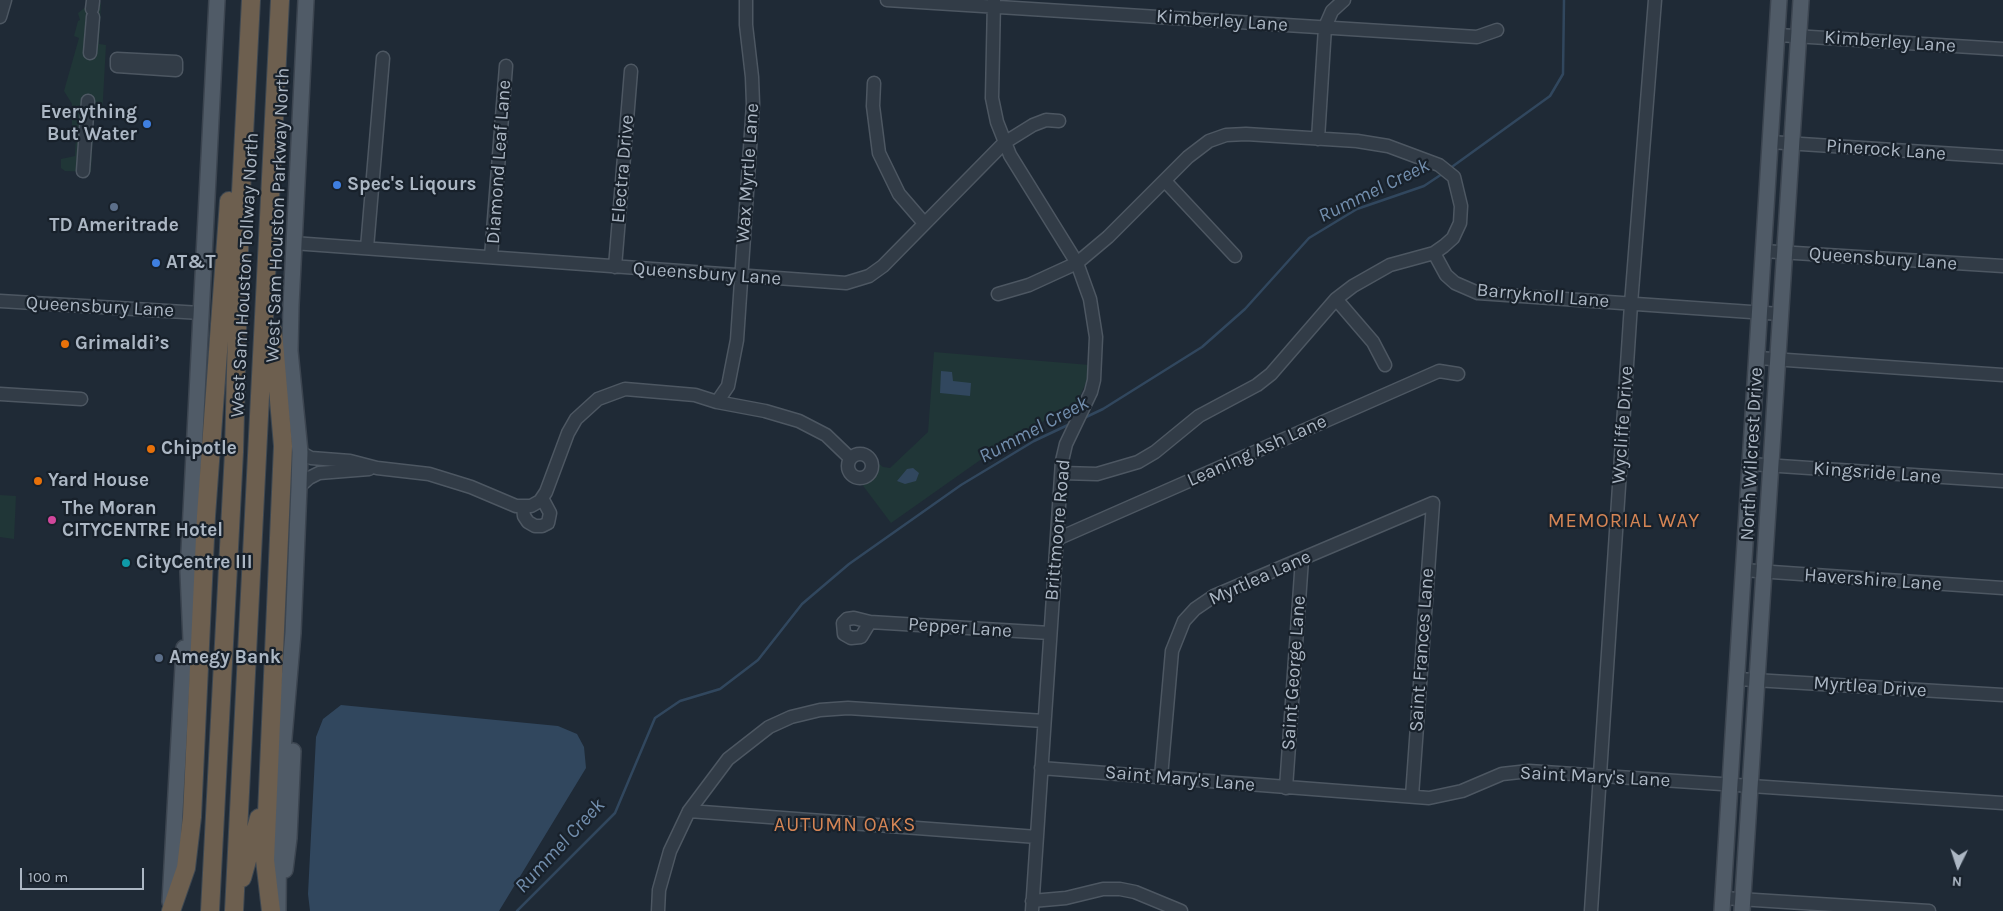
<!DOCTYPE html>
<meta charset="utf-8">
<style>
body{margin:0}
#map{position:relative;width:2003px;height:911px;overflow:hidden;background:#1f2a36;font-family:Karla,sans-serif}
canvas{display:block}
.north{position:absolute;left:1933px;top:841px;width:50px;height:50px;-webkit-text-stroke:4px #18212b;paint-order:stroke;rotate:184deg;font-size:14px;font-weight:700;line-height:20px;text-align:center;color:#acb7c4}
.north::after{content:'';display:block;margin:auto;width:18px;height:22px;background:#acb7c4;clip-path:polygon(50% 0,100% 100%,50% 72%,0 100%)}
.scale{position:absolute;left:20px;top:868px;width:124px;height:22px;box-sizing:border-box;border:2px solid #acb7c4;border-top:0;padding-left:6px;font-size:15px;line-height:18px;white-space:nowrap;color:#acb7c4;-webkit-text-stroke:4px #18212b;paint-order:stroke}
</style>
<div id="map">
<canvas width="2003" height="911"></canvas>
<div class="north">N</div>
<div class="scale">100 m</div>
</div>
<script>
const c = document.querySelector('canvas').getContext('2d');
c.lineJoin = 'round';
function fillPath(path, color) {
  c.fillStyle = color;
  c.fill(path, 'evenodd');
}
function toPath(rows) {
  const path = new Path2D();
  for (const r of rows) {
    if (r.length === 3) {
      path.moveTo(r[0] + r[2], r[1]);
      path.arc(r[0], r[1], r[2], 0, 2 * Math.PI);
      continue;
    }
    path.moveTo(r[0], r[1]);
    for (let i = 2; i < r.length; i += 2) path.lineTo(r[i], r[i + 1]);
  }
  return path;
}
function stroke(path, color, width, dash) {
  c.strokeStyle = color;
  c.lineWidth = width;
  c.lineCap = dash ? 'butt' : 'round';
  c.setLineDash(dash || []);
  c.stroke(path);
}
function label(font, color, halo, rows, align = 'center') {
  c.font = font + ' Karla,sans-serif';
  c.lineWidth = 4.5;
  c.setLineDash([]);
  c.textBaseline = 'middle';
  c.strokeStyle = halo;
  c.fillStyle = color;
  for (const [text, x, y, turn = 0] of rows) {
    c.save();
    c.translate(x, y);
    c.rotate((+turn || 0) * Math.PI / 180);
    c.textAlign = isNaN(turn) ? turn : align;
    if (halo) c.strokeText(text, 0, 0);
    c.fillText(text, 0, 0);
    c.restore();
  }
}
const green = toPath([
 [91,3,101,3,99,44,106,45,102,117,94,116,91,172,65,171,61,168,61,159,75,156,76,133,72,132,72,104,64,91,79,38,74,36,78,21,80,20,78,13],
 [934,352,1090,365,1087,381,1076,404,1010,439,891,523,861,483,874,476,877,462,883,467,890,468,928,432],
 [0,495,16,496,14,539,0,537]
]);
const water = toPath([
 [941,371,952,372,953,381,971,383,970,396,940,393],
 [913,468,919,473,916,481,905,484,897,481,907,469],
 [341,705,558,726,577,734,584,747,586,768,499,911,310,911,308,894,316,737,323,719]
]);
const stream = toPath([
 [1449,169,1550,96,1563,74,1564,0],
 [1084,418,1103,409,1202,347,1245,309,1309,238,1357,209,1424,186,1442,174],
 [517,911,615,813,655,718,680,701,720,689,758,660,802,604,849,564,961,485,1034,441,1070,424]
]);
const minor = toPath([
 [887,0,1477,37,1497,30],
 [994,0,992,98,997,122,1010,155,1077,263,1090,299,1096,337,1094,380,1091,392,1066,444,1062,461,1032,911],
 [92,9,93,1],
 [0,17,5,0],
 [1778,35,2003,49],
 [90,53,93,17],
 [117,59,176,62,176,70,117,66,117,59],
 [874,83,873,106,879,153,899,194,924,223],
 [1318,139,1325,27,1332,11,1344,0],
 [1770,142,2003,157],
 [83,171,88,101],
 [1165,181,1235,256],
 [293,243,846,283,869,276,883,266,1004,143,1033,125,1046,120,1059,121],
 [367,248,383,58],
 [1763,251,2003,266],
 [1434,253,1446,275,1455,283,1478,293,1780,314],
 [491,257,506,66],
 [615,267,631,71],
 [998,294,1029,285,1077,263,1108,237,1188,157,1209,141,1226,135,1246,134,1357,141,1388,146,1439,165,1454,177,1461,206,1460,223,1453,238,1444,246,1434,253,1390,265,1353,286,1336,299,1271,374,1257,385,1199,416,1155,452,1138,462,1097,474,1062,473],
 [1336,299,1373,342,1385,365],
 [0,301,201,313],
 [1758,358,2003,375],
 [0,394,81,399],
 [717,402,728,386,737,340,753,104,752,77,746,25,746,0],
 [300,452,311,458,350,461,377,468,429,474,471,487,516,506,531,506,540,501,546,492,568,433,576,419,598,399,625,389,695,395,717,402,765,411,799,421,826,435,850,458],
 [860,466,12],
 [1750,464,2003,481],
 [299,487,309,478,319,473,369,469],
 [523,507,524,516,528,522,535,526,542,526,548,523,550,513,542,498],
 [1057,539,1439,371,1458,374],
 [1743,570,2003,588],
 [870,622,861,637,851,638,844,634,843,623,847,619,854,618,870,622,1050,633],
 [1738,679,2003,695],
 [1041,768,1429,798,1462,791,1502,774,1529,771,2003,803],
 [1161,777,1172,651,1184,621,1195,609,1214,596,1433,503,1412,796],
 [1286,788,1302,559],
 [689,811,1037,837],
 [1723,898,1929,911],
 [1032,901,1066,898,1103,889,1120,889,1135,892,1181,911],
 [658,911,659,890,670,851,689,811,728,759,769,727,791,717,820,710,848,708,1044,721],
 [1591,911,1631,304,1655,0]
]);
const major = toPath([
 [192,663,188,572,217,0],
 [285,870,289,838,293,751],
 [170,902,184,648],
 [278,911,279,796,293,633,299,487,300,452,290,351,291,305,306,0],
 [1722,911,1779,0],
 [1742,911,1801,0]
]);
const highway = toPath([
 [242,878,259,818],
 [171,911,186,868,192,817,206,516,229,201],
 [210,911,234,452,240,212,251,0],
 [234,911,280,0],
 [271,911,265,860,283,446,273,331]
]);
const markers = [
 [147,124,5,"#3f7fe0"],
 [337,185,5,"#3f7fe0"],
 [114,207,5,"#5c6f8a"],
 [156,263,5,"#3f7fe0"],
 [65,344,5,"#e8710a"],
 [151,449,5,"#e8710a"],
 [38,481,5,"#e8710a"],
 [52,520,5,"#d1479c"],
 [126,563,5,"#0f9aa8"],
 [159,658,5,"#5c6f8a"]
];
const streetNames = [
 ["Kimberley Lane",1222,21,4],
 ["Kimberley Lane",1890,42,4],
 ["Pinerock Lane",1886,150,4],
 ["Diamond Leaf Lane",499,162,-86],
 ["Electra Drive",623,169,-85],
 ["Wax Myrtle Lane",748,173,-86],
 ["West Sam Houston Parkway North",278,215,-88],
 ["Queensbury Lane",1883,259,4],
 ["Queensbury Lane",707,274,4],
 ["West Sam Houston Tollway North",245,275,-87],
 ["Barryknoll Lane",1543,296,5],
 ["Queensbury Lane",100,307,3],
 ["Wycliffe Drive",1623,425,-86],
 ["Leaning Ash Lane",1257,451,-24],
 ["North Wilcrest Drive",1752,454,-87],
 ["Kingsride Lane",1877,473,4],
 ["Brittmoore Road",1058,530,-85],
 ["Myrtlea Lane",1260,578,-24],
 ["Havershire Lane",1873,580,4],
 ["Pepper Lane",960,628,4],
 ["Saint Frances Lane",1422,650,-86],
 ["Saint George Lane",1294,673,-86],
 ["Myrtlea Drive",1870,687,4],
 ["Saint Mary's Lane",1595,777,3],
 ["Saint Mary's Lane",1180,779,5]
];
const poiNames = [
 ["Everything",137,113,"right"],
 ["But Water",137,135,"right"],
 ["Spec's Liqours",347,185],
 ["TD Ameritrade",114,226,"center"],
 ["AT&T",166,263],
 ["Grimaldi’s",75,344],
 ["Chipotle",161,449],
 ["Yard House",48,481],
 ["The Moran",62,509],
 ["CITYCENTRE Hotel",62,531],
 ["CityCentre III",136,563],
 ["Amegy Bank",169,658]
];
const waterNames = [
 ["Rummel Creek",1374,191,-26],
 ["Rummel Creek",1034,430,-28],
 ["Rummel Creek",560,846,-47]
];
const neighbourhoodNames = [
 ["MEMORIAL WAY",1624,521],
 ["AUTUMN OAKS",845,825]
];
fillPath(green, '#203637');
fillPath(water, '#31475e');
stroke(stream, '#31475e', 2.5);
stroke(minor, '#4d5762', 15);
stroke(major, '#3c4550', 18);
stroke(highway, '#3d4751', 20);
stroke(minor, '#323c47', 12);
stroke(major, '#505b67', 15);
stroke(highway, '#6d5f4f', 18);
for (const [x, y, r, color] of markers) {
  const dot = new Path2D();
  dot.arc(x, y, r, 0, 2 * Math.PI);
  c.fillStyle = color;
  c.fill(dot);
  stroke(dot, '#18212b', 2);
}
label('19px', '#acb7c4', '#18212b', streetNames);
label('bold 19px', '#acb7c4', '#18212b', poiNames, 'left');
label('italic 20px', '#738fae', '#18212b', waterNames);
c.letterSpacing = '1px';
label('20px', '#d58555', '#18212b', neighbourhoodNames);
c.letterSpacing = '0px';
</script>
